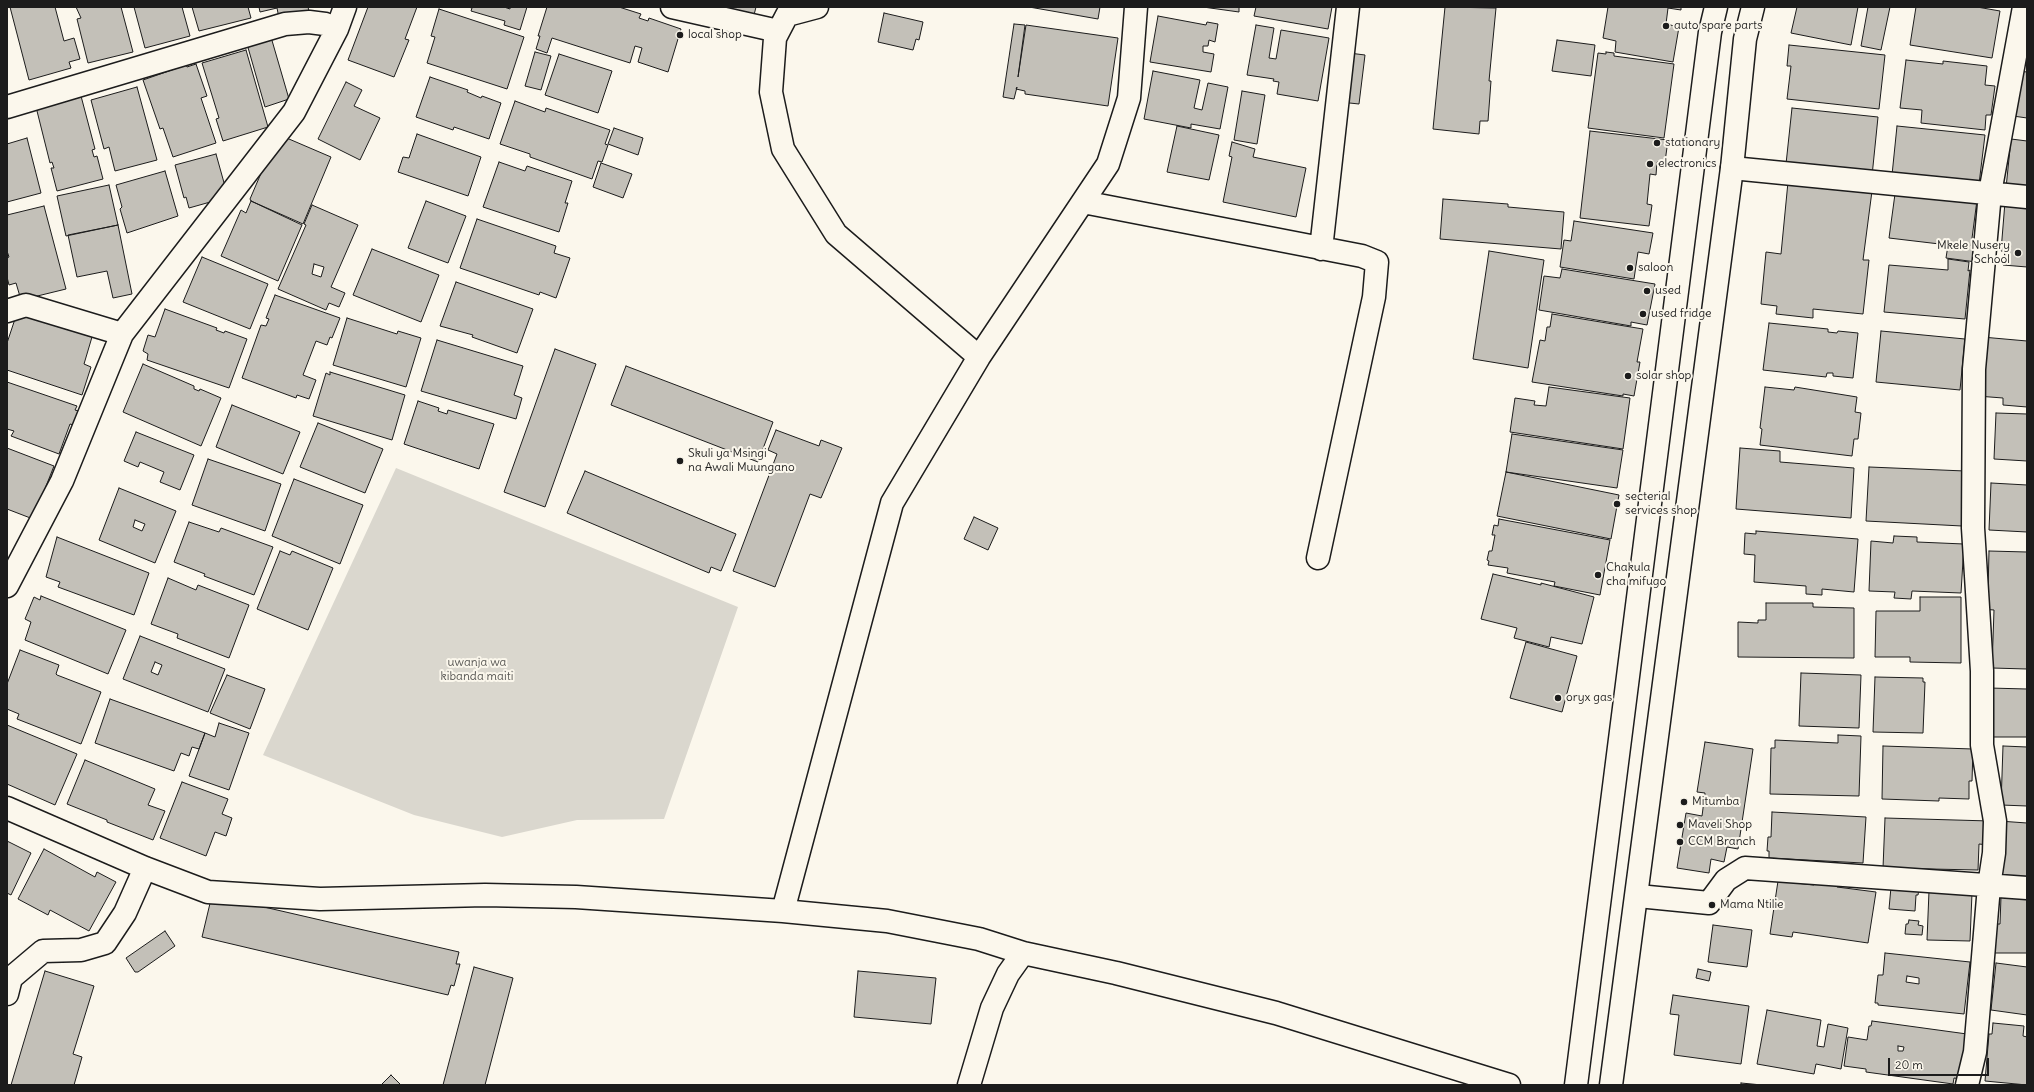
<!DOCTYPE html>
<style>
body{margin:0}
#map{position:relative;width:2034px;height:1092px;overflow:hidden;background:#fbf7ec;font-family:Delius,sans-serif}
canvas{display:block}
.frame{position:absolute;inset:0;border:8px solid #1c1c1c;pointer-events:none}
.scale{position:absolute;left:1888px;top:1058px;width:101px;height:18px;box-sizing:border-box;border:2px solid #1c1c1c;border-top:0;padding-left:5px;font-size:12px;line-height:14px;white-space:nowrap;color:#1c1c1c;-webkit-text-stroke:3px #fbf7ec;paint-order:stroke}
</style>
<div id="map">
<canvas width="2034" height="1092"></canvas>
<div class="frame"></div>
<div class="scale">20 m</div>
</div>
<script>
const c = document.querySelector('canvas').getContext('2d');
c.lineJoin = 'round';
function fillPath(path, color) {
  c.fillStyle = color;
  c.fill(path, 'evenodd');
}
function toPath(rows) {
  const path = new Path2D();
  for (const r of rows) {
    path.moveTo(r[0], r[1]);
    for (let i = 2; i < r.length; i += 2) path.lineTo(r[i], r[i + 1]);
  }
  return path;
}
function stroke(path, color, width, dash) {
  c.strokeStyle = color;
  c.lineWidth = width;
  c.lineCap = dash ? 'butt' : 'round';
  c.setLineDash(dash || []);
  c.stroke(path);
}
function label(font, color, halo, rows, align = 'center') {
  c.font = font + ' Delius,sans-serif';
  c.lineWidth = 4;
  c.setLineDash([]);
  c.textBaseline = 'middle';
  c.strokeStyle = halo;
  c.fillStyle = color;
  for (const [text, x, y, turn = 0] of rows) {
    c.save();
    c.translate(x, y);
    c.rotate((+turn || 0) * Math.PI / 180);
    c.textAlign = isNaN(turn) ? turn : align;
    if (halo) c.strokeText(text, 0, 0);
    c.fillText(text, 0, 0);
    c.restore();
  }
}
const green = toPath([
 [396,468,738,607,664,819,577,820,502,837,414,815,263,755]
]);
const building = toPath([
 [10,7,55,7,64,41,74,38,80,59,69,62,71,68,29,80,10,7],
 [76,7,121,7,133,52,88,63,77,19,81,18,76,7],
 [134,7,182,7,190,36,145,48,134,7],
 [192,7,248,7,251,18,199,31,192,7],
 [259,7,308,7,309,11,279,18,277,8,260,12,259,7],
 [368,7,417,7,405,39,409,40,394,77,348,60,368,7],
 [468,7,504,7,510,9,510,7,527,7,520,30,504,25,505,21,471,11,472,8,468,7],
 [547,7,619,7,641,14,639,18,648,21,649,18,681,29,668,72,638,62,642,48,635,46,630,63,552,38,547,53,536,49,540,36,538,36,547,7],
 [692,7,756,7,754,15,692,7],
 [1029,7,1100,7,1098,19,1029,7],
 [1203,7,1239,7,1239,12,1203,7],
 [1256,7,1332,7,1328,29,1254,16,1256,7],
 [1445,7,1496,8,1489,81,1491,81,1488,121,1480,121,1479,134,1433,129,1445,7],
 [1608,7,1681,7,1681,10,1668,8,1666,24,1679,27,1673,62,1615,52,1616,41,1603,38,1608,7],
 [1797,7,1858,7,1851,45,1791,33,1797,7],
 [1868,7,1890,7,1881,50,1861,46,1868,7],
 [1916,7,1977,7,2000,11,1992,58,1910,45,1916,7],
 [439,9,524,37,507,89,427,63,435,37,431,36,439,9],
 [884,13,923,22,919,40,916,39,913,50,878,42,884,13],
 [1158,16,1206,25,1207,22,1218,24,1215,42,1209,40,1208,46,1203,46,1203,52,1214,54,1211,72,1150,62,1158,16],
 [1014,24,1025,25,1018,77,1026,25,1118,38,1108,106,1025,94,1025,91,1016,89,1017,87,1014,99,1003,97,1014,24],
 [1256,25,1274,28,1269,58,1276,59,1281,30,1329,38,1318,101,1277,94,1279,82,1273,81,1274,79,1247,75,1256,25],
 [271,37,289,99,265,107,247,44,271,37],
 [1557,40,1595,45,1591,76,1552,71,1557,40],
 [1789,45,1885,55,1879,109,1787,99,1791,66,1787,66,1789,45],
 [246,50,268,127,223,141,216,119,219,118,202,63,246,50],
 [535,52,551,56,541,90,525,86,535,52],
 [1606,52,1614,53,1614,56,1674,64,1664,138,1588,128,1598,53,1606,54,1606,52],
 [1349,53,1365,55,1359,104,1340,102,1349,53],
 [559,54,612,71,598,113,545,95,559,54],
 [1906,60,1943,64,1943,61,1987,66,1985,85,1995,86,1991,115,1986,115,1985,130,1921,123,1922,110,1900,108,1906,60],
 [196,64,207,96,201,98,216,143,173,157,163,128,160,129,143,80,186,65,187,67,196,64],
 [1153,71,1200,80,1194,108,1202,110,1208,83,1228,87,1220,129,1191,124,1191,128,1144,119,1153,71],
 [2018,71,2027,72,2027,118,2013,116,2018,71],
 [430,77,468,90,467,92,481,98,482,96,501,103,489,139,454,127,453,130,416,117,430,77],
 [346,82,362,90,354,106,380,118,360,160,318,139,346,82],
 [137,87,157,160,115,171,109,147,104,149,91,100,137,87],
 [1242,91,1265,95,1257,144,1234,140,1242,91],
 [81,96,95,149,92,150,94,157,97,156,103,179,57,191,51,168,54,168,52,162,50,163,36,107,81,96],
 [515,101,545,112,546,108,610,130,605,144,608,145,602,162,598,161,592,179,530,157,530,154,500,144,515,101],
 [1792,108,1878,117,1872,176,1786,164,1792,108],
 [1177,126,1219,135,1209,180,1167,172,1177,126],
 [1897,126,1985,135,1979,184,1892,175,1897,126],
 [614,128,643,138,638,155,608,144,614,128],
 [1590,131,1668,140,1665,162,1657,162,1656,175,1650,174,1647,204,1652,205,1649,226,1580,218,1590,131],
 [417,134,481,157,468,196,398,172,403,157,409,158,417,134],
 [282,136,331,157,303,224,251,201,250,199,271,150,282,136],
 [27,138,41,193,7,202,7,144,27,138],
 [2011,139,2027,141,2027,190,2006,188,2011,139],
 [1232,142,1255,149,1253,157,1306,168,1296,217,1223,202,1232,157,1229,156,1232,142],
 [216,154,228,197,189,208,186,197,184,198,175,165,216,154],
 [499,162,525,171,527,166,572,181,565,203,568,203,559,232,483,207,499,162],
 [601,163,632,174,623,198,593,187,601,163],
 [165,171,178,216,127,233,120,209,122,207,116,185,165,171],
 [1788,182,1872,191,1863,260,1869,260,1863,314,1813,309,1813,318,1776,314,1777,306,1761,304,1766,252,1781,254,1788,182],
 [109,185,118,225,66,236,57,196,109,185],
 [1895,194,1977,200,1971,246,1978,246,1976,262,1946,258,1948,245,1889,238,1895,194],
 [1443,199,1508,204,1508,207,1564,212,1561,249,1440,239,1443,199],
 [251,201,302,225,278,281,221,256,241,210,246,213,251,201],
 [426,201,466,216,448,263,408,248,426,201],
 [2005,202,2027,204,2027,267,2003,265,2005,251,2001,251,2005,202],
 [312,205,358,225,331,287,345,293,339,307,329,303,326,310,278,289,306,225,304,224,312,205],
 [314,264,324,267,321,277,312,274,314,264],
 [44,206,66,289,21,300,16,283,9,285,7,277,7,258,9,257,7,251,7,215,44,206],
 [477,219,556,246,554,253,570,258,556,298,540,292,539,295,460,268,477,219],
 [1574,221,1653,233,1649,254,1638,252,1634,279,1560,267,1564,240,1571,241,1574,221],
 [118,225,132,294,113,298,107,271,77,277,68,235,118,225],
 [372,249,439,275,421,322,353,295,372,249],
 [1489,251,1544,260,1528,368,1473,359,1489,251],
 [202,257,268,284,250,329,183,302,202,257],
 [1948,259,1969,262,1968,271,1970,270,1965,319,1884,312,1889,265,1948,270,1948,259],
 [1562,269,1655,284,1647,325,1631,322,1631,326,1539,310,1544,276,1560,278,1562,269],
 [456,282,533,309,517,353,472,337,473,335,440,326,456,282],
 [275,295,340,318,332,338,330,337,327,345,316,341,303,375,316,380,309,399,297,395,296,398,242,378,261,325,266,326,269,319,266,318,275,295],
 [165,309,217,328,216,330,224,333,225,331,247,339,229,388,147,360,148,354,143,351,148,335,155,337,165,309],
 [17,313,92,337,84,364,91,367,82,395,7,370,7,343,17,313],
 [1552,314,1643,329,1637,362,1640,362,1634,396,1623,394,1623,396,1532,382,1540,340,1545,341,1547,327,1550,327,1552,314],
 [347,318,397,334,398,331,421,338,406,387,333,365,347,318],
 [1769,323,1828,329,1828,332,1837,333,1838,331,1858,333,1853,378,1833,376,1833,373,1827,373,1826,377,1763,370,1769,323],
 [1881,331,1965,339,1960,390,1876,382,1881,331],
 [1982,337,2027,341,2027,407,2003,405,2003,398,1977,396,1982,337],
 [437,340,523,366,514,395,522,398,516,419,421,391,437,340],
 [555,349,596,364,545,507,504,492,555,349],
 [143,364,194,386,194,389,199,391,200,389,221,398,201,446,123,412,143,364],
 [626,366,773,422,758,462,611,405,626,366],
 [330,372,405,395,392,440,313,416,326,373,330,375,330,372],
 [7,382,77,406,75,410,82,412,77,426,70,424,59,454,11,436,14,431,7,429,7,382],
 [1549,387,1630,398,1623,449,1510,432,1515,398,1535,401,1534,405,1546,406,1549,387],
 [1765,387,1794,390,1795,387,1857,397,1855,412,1861,413,1858,439,1854,439,1852,456,1760,445,1762,429,1760,428,1765,387],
 [418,401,439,408,438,411,447,414,448,410,494,424,479,469,404,444,418,401],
 [232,405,300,432,283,474,216,447,232,405],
 [1996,413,2027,414,2027,461,1994,459,1996,413],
 [318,423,383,449,365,493,300,467,318,423],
 [776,430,819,446,821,440,842,448,821,498,810,494,775,587,733,571,777,454,768,450,776,430],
 [136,432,194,455,180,490,160,482,164,472,140,462,138,467,124,461,136,432],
 [1512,434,1623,450,1617,488,1506,472,1512,434],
 [7,448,54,466,33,519,7,509,7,448],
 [1740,448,1780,451,1780,462,1854,468,1851,518,1736,509,1740,448],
 [208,459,281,484,265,531,192,505,208,459],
 [1869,467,1965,471,1962,526,1866,521,1869,467],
 [585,471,736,534,721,571,711,567,709,573,567,513,585,471],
 [1506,472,1619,495,1611,539,1497,516,1506,472],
 [294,479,363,505,340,564,272,536,294,479],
 [1991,483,2027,485,2027,532,1989,530,1991,483],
 [119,488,176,511,155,563,99,540,119,488],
 [135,520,145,524,142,531,133,527,135,520],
 [974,517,998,528,988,550,964,539,974,517],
 [1499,519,1610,540,1600,595,1554,586,1555,582,1507,573,1508,568,1488,565,1489,561,1487,560,1489,551,1492,551,1495,535,1492,535,1494,525,1498,526,1499,519],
 [189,522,219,532,221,528,273,547,254,595,204,576,205,574,174,562,189,522],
 [1756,531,1858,539,1854,592,1822,589,1822,595,1806,594,1806,586,1754,582,1755,555,1744,554,1745,533,1756,534,1756,531],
 [1894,536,1917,537,1917,542,1964,544,1961,593,1912,591,1911,599,1894,598,1895,592,1869,591,1871,541,1893,543,1894,536],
 [57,537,149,573,134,615,58,587,60,582,46,577,57,537],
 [280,551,290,555,292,551,333,568,308,630,257,609,280,551],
 [1989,551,2027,552,2027,669,1992,668,1994,610,1981,609,1982,592,1988,593,1989,551],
 [1493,574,1541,585,1541,583,1594,597,1582,644,1551,637,1549,647,1514,638,1517,628,1481,619,1493,574],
 [168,578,196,590,198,585,249,605,229,658,177,638,178,634,151,624,168,578],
 [41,596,126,630,108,674,25,640,31,622,25,619,34,597,40,600,41,596],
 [1920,597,1961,597,1961,663,1910,662,1910,657,1875,657,1876,611,1920,611,1920,597],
 [1766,603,1813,603,1813,607,1854,608,1854,658,1738,657,1738,622,1758,623,1758,620,1766,620,1766,603],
 [140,636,225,669,208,712,123,679,140,636],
 [155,662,162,665,158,675,151,672,155,662],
 [1526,642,1577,656,1562,712,1510,698,1526,642],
 [20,650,59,665,56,674,57,675,101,692,81,744,17,719,19,714,7,709,7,684,20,650],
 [1801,673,1861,675,1859,728,1799,726,1801,673],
 [227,675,265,689,250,729,210,713,227,675],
 [1875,677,1923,678,1923,682,1925,682,1923,733,1873,732,1875,677],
 [1989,688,2027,689,2027,737,1988,737,1989,688],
 [110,699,205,733,199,749,192,747,189,756,181,753,174,771,95,743,110,699],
 [219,723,249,733,229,790,189,776,205,733,215,737,219,723],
 [7,725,77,754,55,805,7,784,7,725],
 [1838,735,1861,736,1859,796,1770,794,1771,748,1775,748,1775,740,1838,743,1838,735],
 [1705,742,1753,749,1738,849,1727,847,1724,862,1711,859,1709,873,1677,868,1686,813,1702,816,1705,793,1697,792,1705,742],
 [1883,746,1973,749,1972,781,1969,781,1969,799,1939,798,1939,801,1882,799,1883,746],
 [2003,746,2027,747,2027,806,2001,805,2003,746],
 [85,760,155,789,148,805,165,811,153,840,107,822,107,820,67,804,85,760],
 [182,782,228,799,222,814,232,818,226,836,215,832,206,856,160,838,182,782],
 [1772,812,1866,817,1863,863,1769,858,1769,851,1767,851,1768,837,1771,837,1772,812],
 [1885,818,1990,821,1989,845,1979,844,1978,870,1883,868,1885,818],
 [1999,821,2027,823,2027,880,1995,879,1999,821],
 [7,841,31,853,11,895,7,893,7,841],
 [44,849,95,877,97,872,116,882,89,931,50,910,48,915,18,899,44,849],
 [1814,880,1838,883,1837,887,1876,892,1868,943,1793,932,1792,937,1770,934,1778,881,1814,885,1814,880],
 [1891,887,1919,889,1918,895,1916,895,1915,911,1889,909,1891,887],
 [1929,891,1972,893,1970,941,1927,940,1929,891],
 [212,895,459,952,456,964,460,964,454,986,451,985,448,995,202,937,212,895],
 [2001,897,2027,897,2027,953,1991,953,1991,924,2000,924,2001,897],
 [1909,920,1919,921,1918,925,1923,926,1922,935,1905,934,1906,924,1908,924,1909,920],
 [1713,925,1752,930,1747,967,1708,962,1713,925],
 [165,931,175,946,138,972,135,972,126,958,165,931],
 [1885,953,1970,962,1964,1014,1878,1005,1878,1003,1875,1003,1878,975,1883,975,1885,953],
 [1907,976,1919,978,1919,984,1906,982,1907,976],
 [1996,963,2027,967,2027,1015,1991,1010,1996,963],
 [474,967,513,978,485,1085,443,1085,474,967],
 [1698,969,1711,972,1709,981,1696,978,1698,969],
 [45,971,94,986,73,1054,82,1057,74,1085,11,1085,45,971],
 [858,971,936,978,931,1024,854,1017,858,971],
 [1673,995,1749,1006,1741,1064,1674,1055,1679,1015,1670,1014,1673,995],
 [1767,1010,1821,1020,1817,1046,1824,1047,1828,1024,1848,1028,1841,1069,1816,1064,1814,1074,1757,1064,1767,1010],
 [1872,1021,1967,1034,1961,1079,1954,1078,1953,1084,1866,1072,1866,1069,1844,1066,1848,1037,1867,1040,1869,1026,1871,1026,1872,1021],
 [1898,1046,1904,1047,1903,1051,1898,1051,1898,1046],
 [1993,1023,2024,1026,2023,1036,2027,1037,2027,1085,1985,1081,1989,1034,1992,1034,1993,1023],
 [391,1075,401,1085,381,1085,391,1075],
 [1741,1083,1762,1085,1741,1085,1741,1083]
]);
const street = toPath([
 [672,7,778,31],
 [817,7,787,15,775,38,771,92,783,149,836,234,979,357],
 [7,107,285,24,309,22,325,24,337,29],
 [1732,168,2027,197],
 [1083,202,1362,256,1377,262,1374,297,1318,558],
 [1321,249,1348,7],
 [7,311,26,305,122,334],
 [7,586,62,481,122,334,294,112,337,29,345,7],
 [7,808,145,868,208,892,320,899,485,895,576,897,783,911,887,921,979,939,1023,953],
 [1638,896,1709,903,1726,880,1745,868,2027,888],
 [783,911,892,503,979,357,1108,164,1129,98,1136,7],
 [7,994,11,978,43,951,81,950,105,943,125,913,145,868],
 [969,1085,992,1008,1008,974,1023,953,1116,973,1276,1013,1509,1085],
 [1967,1085,1975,1052,1989,886,1994,853,1995,821,1982,745,1982,671,1973,528,1974,369,1990,193,2024,7]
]);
const secondary = toPath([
 [1576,1085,1710,32,1716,7],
 [1611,1085,1732,168,1745,39,1753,7]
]);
const markers = [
 [1666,26,4,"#1c1c1c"],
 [680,35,4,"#1c1c1c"],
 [1657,143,4,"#1c1c1c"],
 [1650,164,4,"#1c1c1c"],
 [2018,253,4,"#1c1c1c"],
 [1630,268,4,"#1c1c1c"],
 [1647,291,4,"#1c1c1c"],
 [1643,314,4,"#1c1c1c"],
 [1628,376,4,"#1c1c1c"],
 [680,461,4,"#1c1c1c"],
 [1617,504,4,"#1c1c1c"],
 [1598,575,4,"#1c1c1c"],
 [1558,698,4,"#1c1c1c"],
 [1684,802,4,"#1c1c1c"],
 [1680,825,4,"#1c1c1c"],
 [1680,842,4,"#1c1c1c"],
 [1712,905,4,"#1c1c1c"]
];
const poiNames = [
 ["auto spare parts",1674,26],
 ["local shop",688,35],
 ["stationary",1665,143],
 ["electronics",1658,164],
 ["Mkele Nusery",2010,246,"right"],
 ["School",2010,260,"right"],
 ["saloon",1638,268],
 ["used",1655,291],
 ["used fridge",1651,314],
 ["solar shop",1636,376],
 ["Skuli ya Msingi",688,454],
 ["na Awali Muungano",688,468],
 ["secterial",1625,497],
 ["services shop",1625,511],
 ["Chakula",1606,568],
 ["cha mifugo",1606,582],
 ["oryx gas",1566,698],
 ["Mitumba",1692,802],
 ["Maveli Shop",1688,825],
 ["CCM Branch",1688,842],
 ["Mama Ntilie",1720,905]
];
const parkNames = [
 ["uwanja wa",477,663],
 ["kibanda maiti",477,677]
];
fillPath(green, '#dad7ce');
fillPath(building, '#c3c0b8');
stroke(building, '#1c1c1c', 1);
stroke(street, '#1c1c1c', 25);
stroke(secondary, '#1c1c1c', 25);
stroke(street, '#fbf7ec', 22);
stroke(secondary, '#fbf7ec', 22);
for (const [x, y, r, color] of markers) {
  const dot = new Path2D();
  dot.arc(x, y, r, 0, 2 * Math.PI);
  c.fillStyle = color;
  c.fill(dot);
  stroke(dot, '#fbf7ec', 1.5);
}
label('12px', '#1c1c1c', '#fbf7ec', poiNames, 'left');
label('12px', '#555451', '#fbf7ec', parkNames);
</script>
